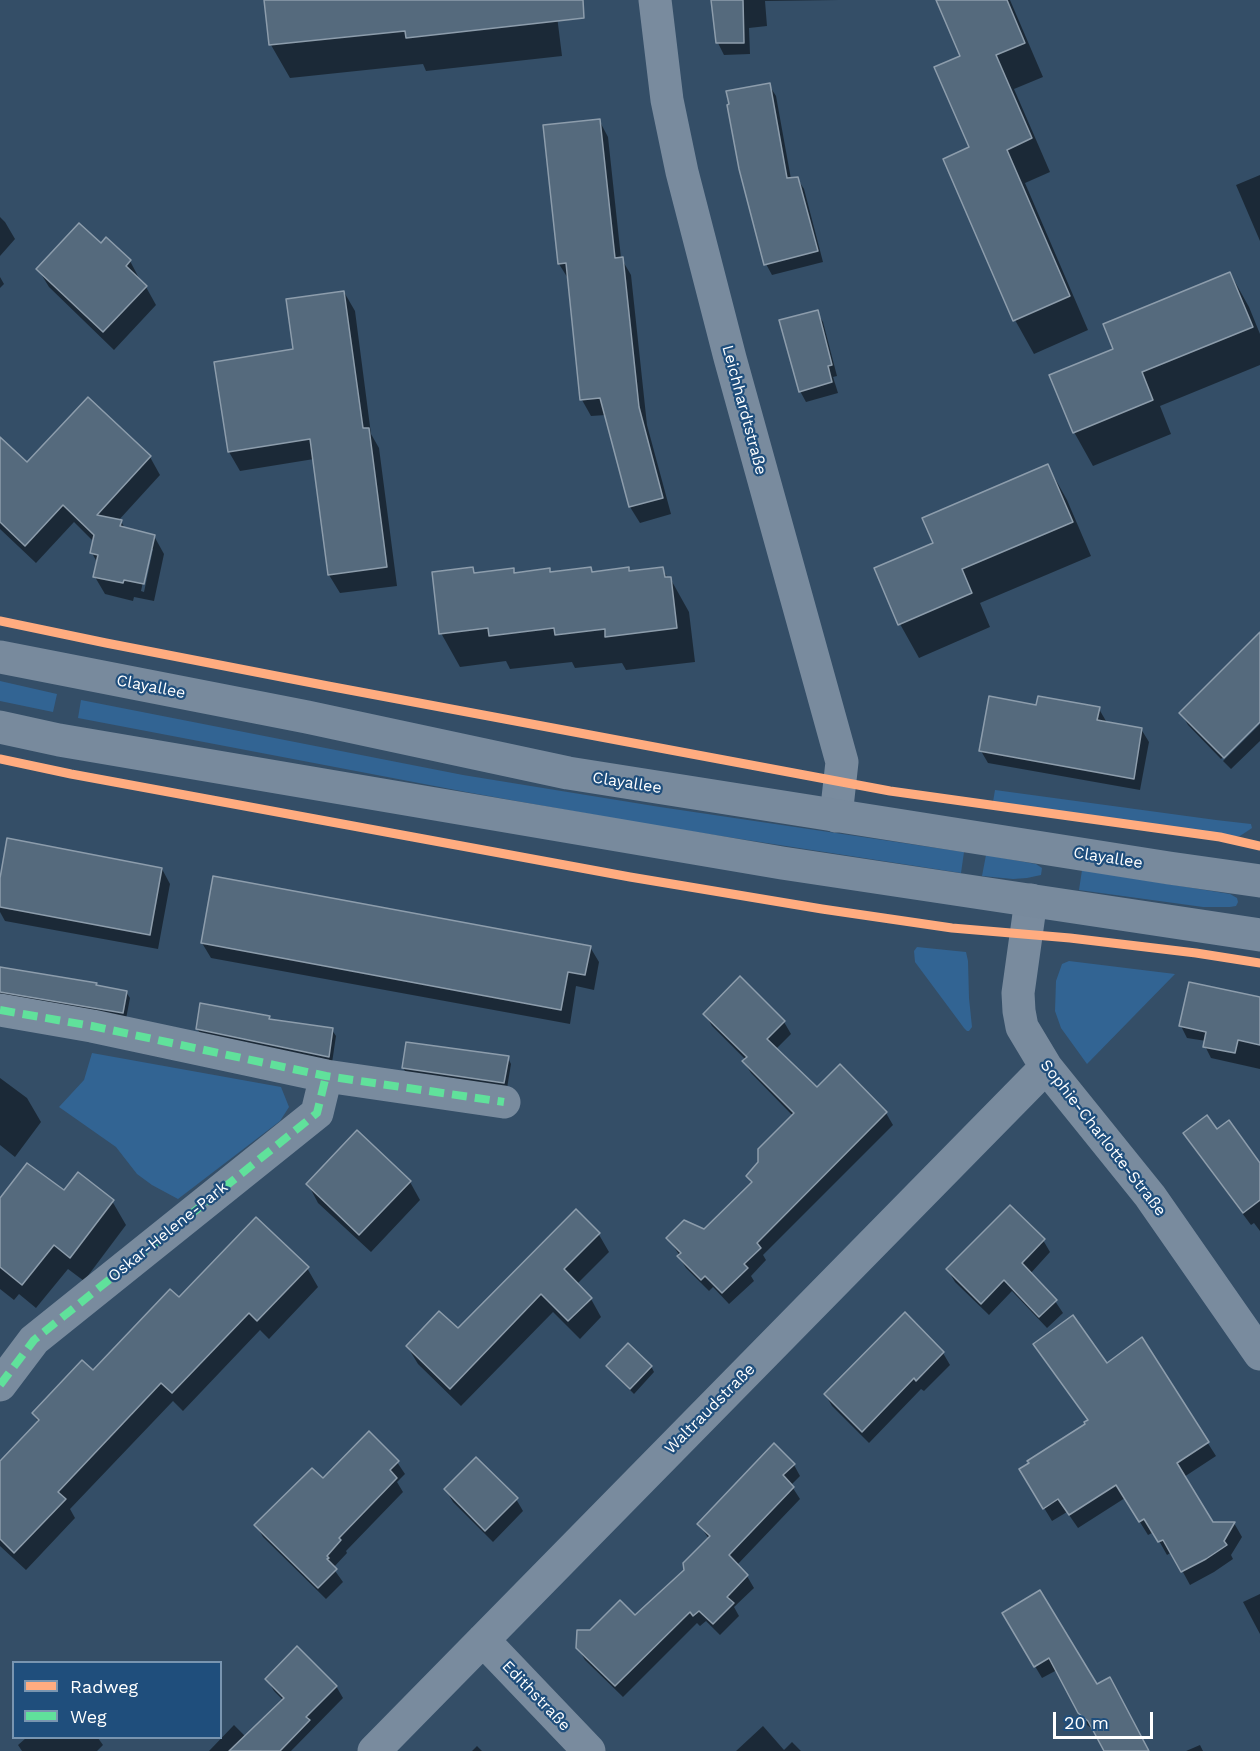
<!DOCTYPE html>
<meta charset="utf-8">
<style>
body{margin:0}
#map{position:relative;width:1260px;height:1751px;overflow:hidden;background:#344e67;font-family:"Work Sans",sans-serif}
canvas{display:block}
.legend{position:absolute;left:12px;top:1661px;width:210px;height:78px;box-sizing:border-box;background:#1f4e7c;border:2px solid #7995b0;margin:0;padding:8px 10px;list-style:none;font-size:18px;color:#fff}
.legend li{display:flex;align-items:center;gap:12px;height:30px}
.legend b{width:30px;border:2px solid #7995b0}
.scale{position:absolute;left:1053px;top:1712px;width:100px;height:27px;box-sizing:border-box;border:3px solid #fff;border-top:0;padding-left:8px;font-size:18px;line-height:21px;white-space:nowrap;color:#fff;-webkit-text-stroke:4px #1f4e7c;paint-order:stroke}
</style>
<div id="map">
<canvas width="1260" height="1751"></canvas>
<ul class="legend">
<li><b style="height:8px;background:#ffac80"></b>Radweg</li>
<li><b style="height:8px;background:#60e19b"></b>Weg</li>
</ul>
<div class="scale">20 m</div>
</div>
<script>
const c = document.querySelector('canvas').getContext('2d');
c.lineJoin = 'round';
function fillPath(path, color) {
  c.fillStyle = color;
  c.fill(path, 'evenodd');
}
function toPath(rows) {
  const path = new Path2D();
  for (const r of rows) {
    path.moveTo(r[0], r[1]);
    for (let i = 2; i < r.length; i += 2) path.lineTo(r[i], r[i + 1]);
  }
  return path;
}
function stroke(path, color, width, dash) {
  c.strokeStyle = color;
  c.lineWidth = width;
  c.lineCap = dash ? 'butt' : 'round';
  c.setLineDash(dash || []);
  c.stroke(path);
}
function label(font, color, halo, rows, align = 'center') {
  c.font = font + ' "Work Sans",sans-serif';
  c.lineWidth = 4.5;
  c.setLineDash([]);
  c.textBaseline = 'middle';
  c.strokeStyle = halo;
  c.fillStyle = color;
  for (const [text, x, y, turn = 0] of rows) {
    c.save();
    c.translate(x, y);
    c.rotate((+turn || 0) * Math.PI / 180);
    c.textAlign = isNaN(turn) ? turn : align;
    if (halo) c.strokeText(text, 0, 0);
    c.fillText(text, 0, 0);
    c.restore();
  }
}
const green = toPath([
 [0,681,57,694,53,712,0,701],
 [81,700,463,775,660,807,964,852,961,873,656,826,466,792,78,718],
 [995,790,1216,820,1251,824,1252,828,1240,836,1231,836,993,802],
 [986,855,1036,864,1042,868,1041,875,1027,878,1013,879,982,876],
 [1082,870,1230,894,1237,898,1238,902,1236,906,1230,907,1203,907,1079,890],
 [917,947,966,952,968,961,969,998,972,1027,969,1031,967,1031,964,1028,915,962,914,951],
 [1069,961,1175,974,1087,1064,1061,1028,1055,1011,1056,981,1062,964],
 [92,1053,281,1087,289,1107,280,1121,178,1199,152,1185,137,1174,116,1147,59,1107,84,1080]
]);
const shadow = toPath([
 [266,0,555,0,562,56,426,71,423,64,290,78,271,45],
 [713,0,839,0,765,1,767,26,749,28,750,54,724,55,718,43],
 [937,0,1010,0,1043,77,1014,89,1050,172,1025,183,1088,330,1034,354,1015,320,971,148,962,57],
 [769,85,776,96,791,179,797,178,804,189,823,262,772,275,766,264],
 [599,120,608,137,621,258,631,275,647,425,671,514,640,523,630,507,606,415,591,416,582,400,569,280,559,264],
 [1260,175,1260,241,1236,185],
 [0,217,5,222,15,239,0,256],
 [101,245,130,261,140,280,139,281,146,287,156,305,114,350,49,287,38,269],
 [1230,273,1249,307,1260,334,1260,365,1160,406,1171,434,1093,466,1074,432,1115,350],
 [0,277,4,284,0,288],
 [344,292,355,311,371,434,379,448,397,586,340,593,329,575,314,459,240,471,229,452,295,350],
 [817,312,823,322,837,376,833,377,838,393,806,402,800,391],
 [0,439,27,464,150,457,160,475,118,521,121,521,125,529,154,536,164,554,154,601,134,597,133,601,105,594,95,577,98,564,92,553,94,542,74,522,36,563,0,529],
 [150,549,153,549,144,592,141,591],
 [1048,466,1067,500,1091,556,980,603,990,627,919,658,900,624,935,544],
 [472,569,475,574,513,570,515,574,549,570,551,574,591,569,593,573,628,569,630,572,662,569,668,578,670,578,689,612,695,662,626,670,622,663,575,668,572,662,510,669,506,661,460,667,441,633],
 [1260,634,1260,720,1221,759,1188,725,1181,713],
 [1037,706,1099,709,1106,721,1106,723,1141,729,1149,742,1140,790,988,763,981,751],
 [1260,724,1260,741,1231,769,1223,761],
 [162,869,170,884,158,949,5,921,0,912,0,886],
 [202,943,590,947,599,962,594,990,576,986,570,1024,211,958],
 [0,968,126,992,130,998,126,1019,0,997],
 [1260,999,1260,1069,1211,1058,1205,1046,1206,1041,1187,1038,1181,1026],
 [705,1014,784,1022,791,1034,776,1049,817,1089,840,1066,886,1113,893,1125,763,1255,766,1260,751,1276,754,1281,729,1304,713,1287,709,1291,686,1268,679,1257,680,1256,668,1238,704,1231,752,1184,747,1176,793,1116,751,1073,744,1062,746,1060,712,1026],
 [269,1017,271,1021,332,1030,336,1036,332,1063,201,1034,197,1029],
 [508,1058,511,1064,507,1088,407,1074,403,1068],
 [0,1078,27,1098,41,1122,15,1157,0,1145],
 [1216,1131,1260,1166,1260,1231,1254,1223,1251,1225,1192,1146,1185,1133],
 [410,1182,420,1200,371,1252,318,1203,308,1184],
 [64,1192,112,1201,126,1225,84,1281,68,1269,36,1308,19,1294,14,1300,0,1289,0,1201],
 [598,1233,609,1252,577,1284,591,1299,601,1317,580,1339,553,1312,461,1406,418,1364,407,1346,458,1330],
 [1043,1240,1050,1252,1030,1274,1055,1301,1063,1313,1047,1328,1012,1291,989,1315,955,1282,948,1270],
 [307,1268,318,1287,269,1339,260,1330,183,1411,173,1401,70,1509,75,1518,26,1570,0,1546,0,1463,39,1423,33,1414,93,1372,179,1299],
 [905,1314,943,1353,950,1365,924,1391,921,1389,869,1443,832,1406,825,1394],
 [1142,1339,1216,1456,1184,1477,1212,1524,1234,1523,1242,1537,1231,1555,1233,1559,1214,1572,1190,1585,1172,1552,1167,1555,1154,1532,1148,1535,1125,1498,1078,1528,1067,1512,1052,1521,1029,1483,1089,1421,1043,1358,1107,1365],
 [651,1366,654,1372,634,1394,612,1372,608,1367],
 [397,1462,405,1474,397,1482,403,1492,346,1551,347,1553,333,1568,343,1582,326,1599,263,1537,256,1525,323,1480],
 [794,1465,800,1476,791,1485,800,1499,737,1565,747,1576,754,1588,734,1607,739,1616,720,1635,706,1621,700,1626,697,1623,623,1697,585,1660,578,1648,590,1632,635,1618,685,1570,709,1539,699,1524],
 [446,1490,516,1499,523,1511,493,1542,453,1502],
 [1040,1592,1113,1751,1106,1751,1096,1732,1087,1725,1057,1670,1042,1678,1004,1614],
 [1260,1594,1260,1634,1243,1602],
 [267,1679,336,1686,343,1698,291,1751,209,1751,234,1725,246,1737,284,1701,274,1691],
 [763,1726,784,1750,792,1742,801,1751,736,1751],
 [26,1738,98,1738,103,1745,97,1751,22,1751,18,1745],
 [1200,1745,1203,1751,1186,1751],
 [477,1746,482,1751,472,1751]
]);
const building = toPath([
 [264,0,583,0,584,18,406,38,405,31,269,45,264,0],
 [711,0,743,0,744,43,716,43,711,0],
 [936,0,1007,0,1025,43,996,55,1032,138,1007,150,1070,296,1013,321,943,159,969,147,934,67,960,56,936,0],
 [770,83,787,178,798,177,818,251,764,265,739,169,727,105,729,104,726,91,770,83],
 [600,119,615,258,623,257,639,407,663,498,629,507,600,398,580,400,566,263,558,264,543,125,600,119],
 [79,223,101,243,106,237,131,260,126,266,147,286,103,332,36,269,79,223],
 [1230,272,1253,327,1142,372,1153,400,1073,433,1049,375,1113,349,1103,324,1230,272],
 [344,291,363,428,369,428,387,567,328,575,310,439,228,452,214,362,293,349,286,299,344,291],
 [818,310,832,365,828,366,832,382,799,392,779,320,818,310],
 [88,397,151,456,97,515,122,520,120,526,155,535,144,584,124,580,123,583,93,577,98,555,90,553,94,535,63,505,25,546,0,522,0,437,27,462,88,397],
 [1048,464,1073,522,962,569,972,593,898,625,874,568,933,543,922,518,1048,464],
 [473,567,474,573,514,568,514,573,550,568,550,572,591,567,592,572,629,567,629,571,663,567,665,577,671,577,677,628,605,637,605,629,555,635,554,628,489,636,488,628,439,634,432,572,473,567],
 [1260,632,1260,722,1224,758,1179,713,1260,632],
 [989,696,1036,705,1038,696,1100,707,1097,720,1142,728,1134,779,979,751,989,696],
 [7,838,162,868,150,935,0,907,0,878,7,838],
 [213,876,591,946,585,975,568,972,561,1010,201,943,213,876],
 [0,967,97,983,96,985,127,991,123,1013,0,992,0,967],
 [740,976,785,1021,767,1039,817,1087,840,1064,887,1112,757,1243,761,1248,744,1264,748,1268,722,1293,705,1276,701,1280,677,1256,681,1253,666,1238,684,1220,704,1229,752,1182,746,1176,758,1162,758,1149,794,1113,742,1061,747,1057,703,1014,740,976],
 [1189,982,1260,997,1260,1045,1238,1040,1235,1053,1203,1047,1206,1032,1179,1026,1189,982],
 [200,1003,270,1016,269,1019,333,1028,329,1057,196,1029,200,1003],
 [406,1042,509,1056,504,1083,402,1068,406,1042],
 [1207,1115,1217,1129,1229,1120,1260,1163,1260,1200,1243,1213,1183,1133,1207,1115],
 [357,1130,411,1181,359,1235,306,1184,357,1130],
 [27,1163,64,1190,78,1172,114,1200,70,1258,54,1245,22,1285,0,1267,0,1198,27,1163],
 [1010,1205,1045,1239,1022,1263,1057,1300,1039,1317,1004,1280,981,1304,946,1269,1010,1205],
 [576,1209,600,1233,564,1269,592,1298,568,1321,541,1294,450,1389,406,1346,439,1311,458,1328,576,1209],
 [256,1217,309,1267,257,1321,249,1313,172,1393,161,1383,58,1492,66,1499,14,1553,0,1539,0,1461,39,1420,32,1413,82,1360,93,1370,170,1289,179,1297,256,1217],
 [905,1312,944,1352,916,1381,914,1378,862,1432,824,1394,905,1312],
 [1073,1315,1107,1363,1142,1337,1209,1442,1177,1463,1213,1522,1235,1522,1224,1541,1227,1545,1206,1559,1181,1572,1163,1540,1158,1542,1144,1519,1139,1522,1116,1485,1069,1515,1058,1499,1043,1509,1019,1469,1029,1463,1027,1461,1085,1424,1084,1422,1088,1420,1033,1344,1073,1315],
 [628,1343,652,1366,630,1389,606,1366,628,1343],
 [369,1431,399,1461,390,1470,397,1478,339,1538,341,1540,327,1556,329,1558,327,1559,337,1569,318,1588,254,1525,312,1468,323,1478,369,1431],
 [774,1443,795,1464,783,1475,794,1487,729,1555,748,1575,727,1597,734,1603,713,1624,699,1611,693,1616,690,1612,615,1686,576,1648,577,1630,590,1630,620,1600,635,1615,684,1570,683,1563,710,1536,697,1524,774,1443],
 [476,1457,518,1498,485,1531,444,1489,476,1457],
 [1040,1590,1097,1684,1110,1677,1149,1751,1104,1751,1088,1721,1078,1713,1049,1658,1034,1667,1002,1613,1040,1590],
 [297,1646,337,1686,306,1717,310,1720,280,1751,229,1751,284,1698,265,1679,297,1646]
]);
const minor = toPath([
 [655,0,667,100,682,172,730,358,842,762,836,816],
 [1031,900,1018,993,1019,1011,1022,1027,1046,1067,1150,1196,1260,1354],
 [0,1010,92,1026,326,1076,504,1102],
 [0,1385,34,1340,317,1113,326,1076],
 [483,1640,589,1751],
 [374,1751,1046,1067]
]);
const major = toPath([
 [0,657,307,717,568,773,1169,868,1260,881],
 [0,727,59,740,782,863,1260,935]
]);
const quiet = toPath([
 [0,1010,92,1026,326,1076,504,1102],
 [0,1385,34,1340,317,1113,326,1076]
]);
const cycleway = toPath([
 [0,621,106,643,328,686,890,791,1220,837,1260,846],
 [0,759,71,774,630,877,822,909,952,928,1070,938,1196,953,1260,963]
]);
const streetNames = [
 ["Leichhardtstraße",744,410,75],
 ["Clayallee",151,687,11],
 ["Clayallee",627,783,9],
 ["Clayallee",1108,858,9],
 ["Sophie-Charlotte-Straße",1103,1138,52],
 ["Oskar-Helene-Park",168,1232,-39],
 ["Waltraudstraße",710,1409,-45],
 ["Edithstraße",536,1696,46]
];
fillPath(green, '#326493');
fillPath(shadow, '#0007');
fillPath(building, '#556a7d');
stroke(building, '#8d9dac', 1.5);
stroke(minor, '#798b9e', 33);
stroke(major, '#788a9d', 33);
stroke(quiet, '#60e19b', 8, [15, 8]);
stroke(cycleway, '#ffac80', 9);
label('16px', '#fff', '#1f4e7c', streetNames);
</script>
